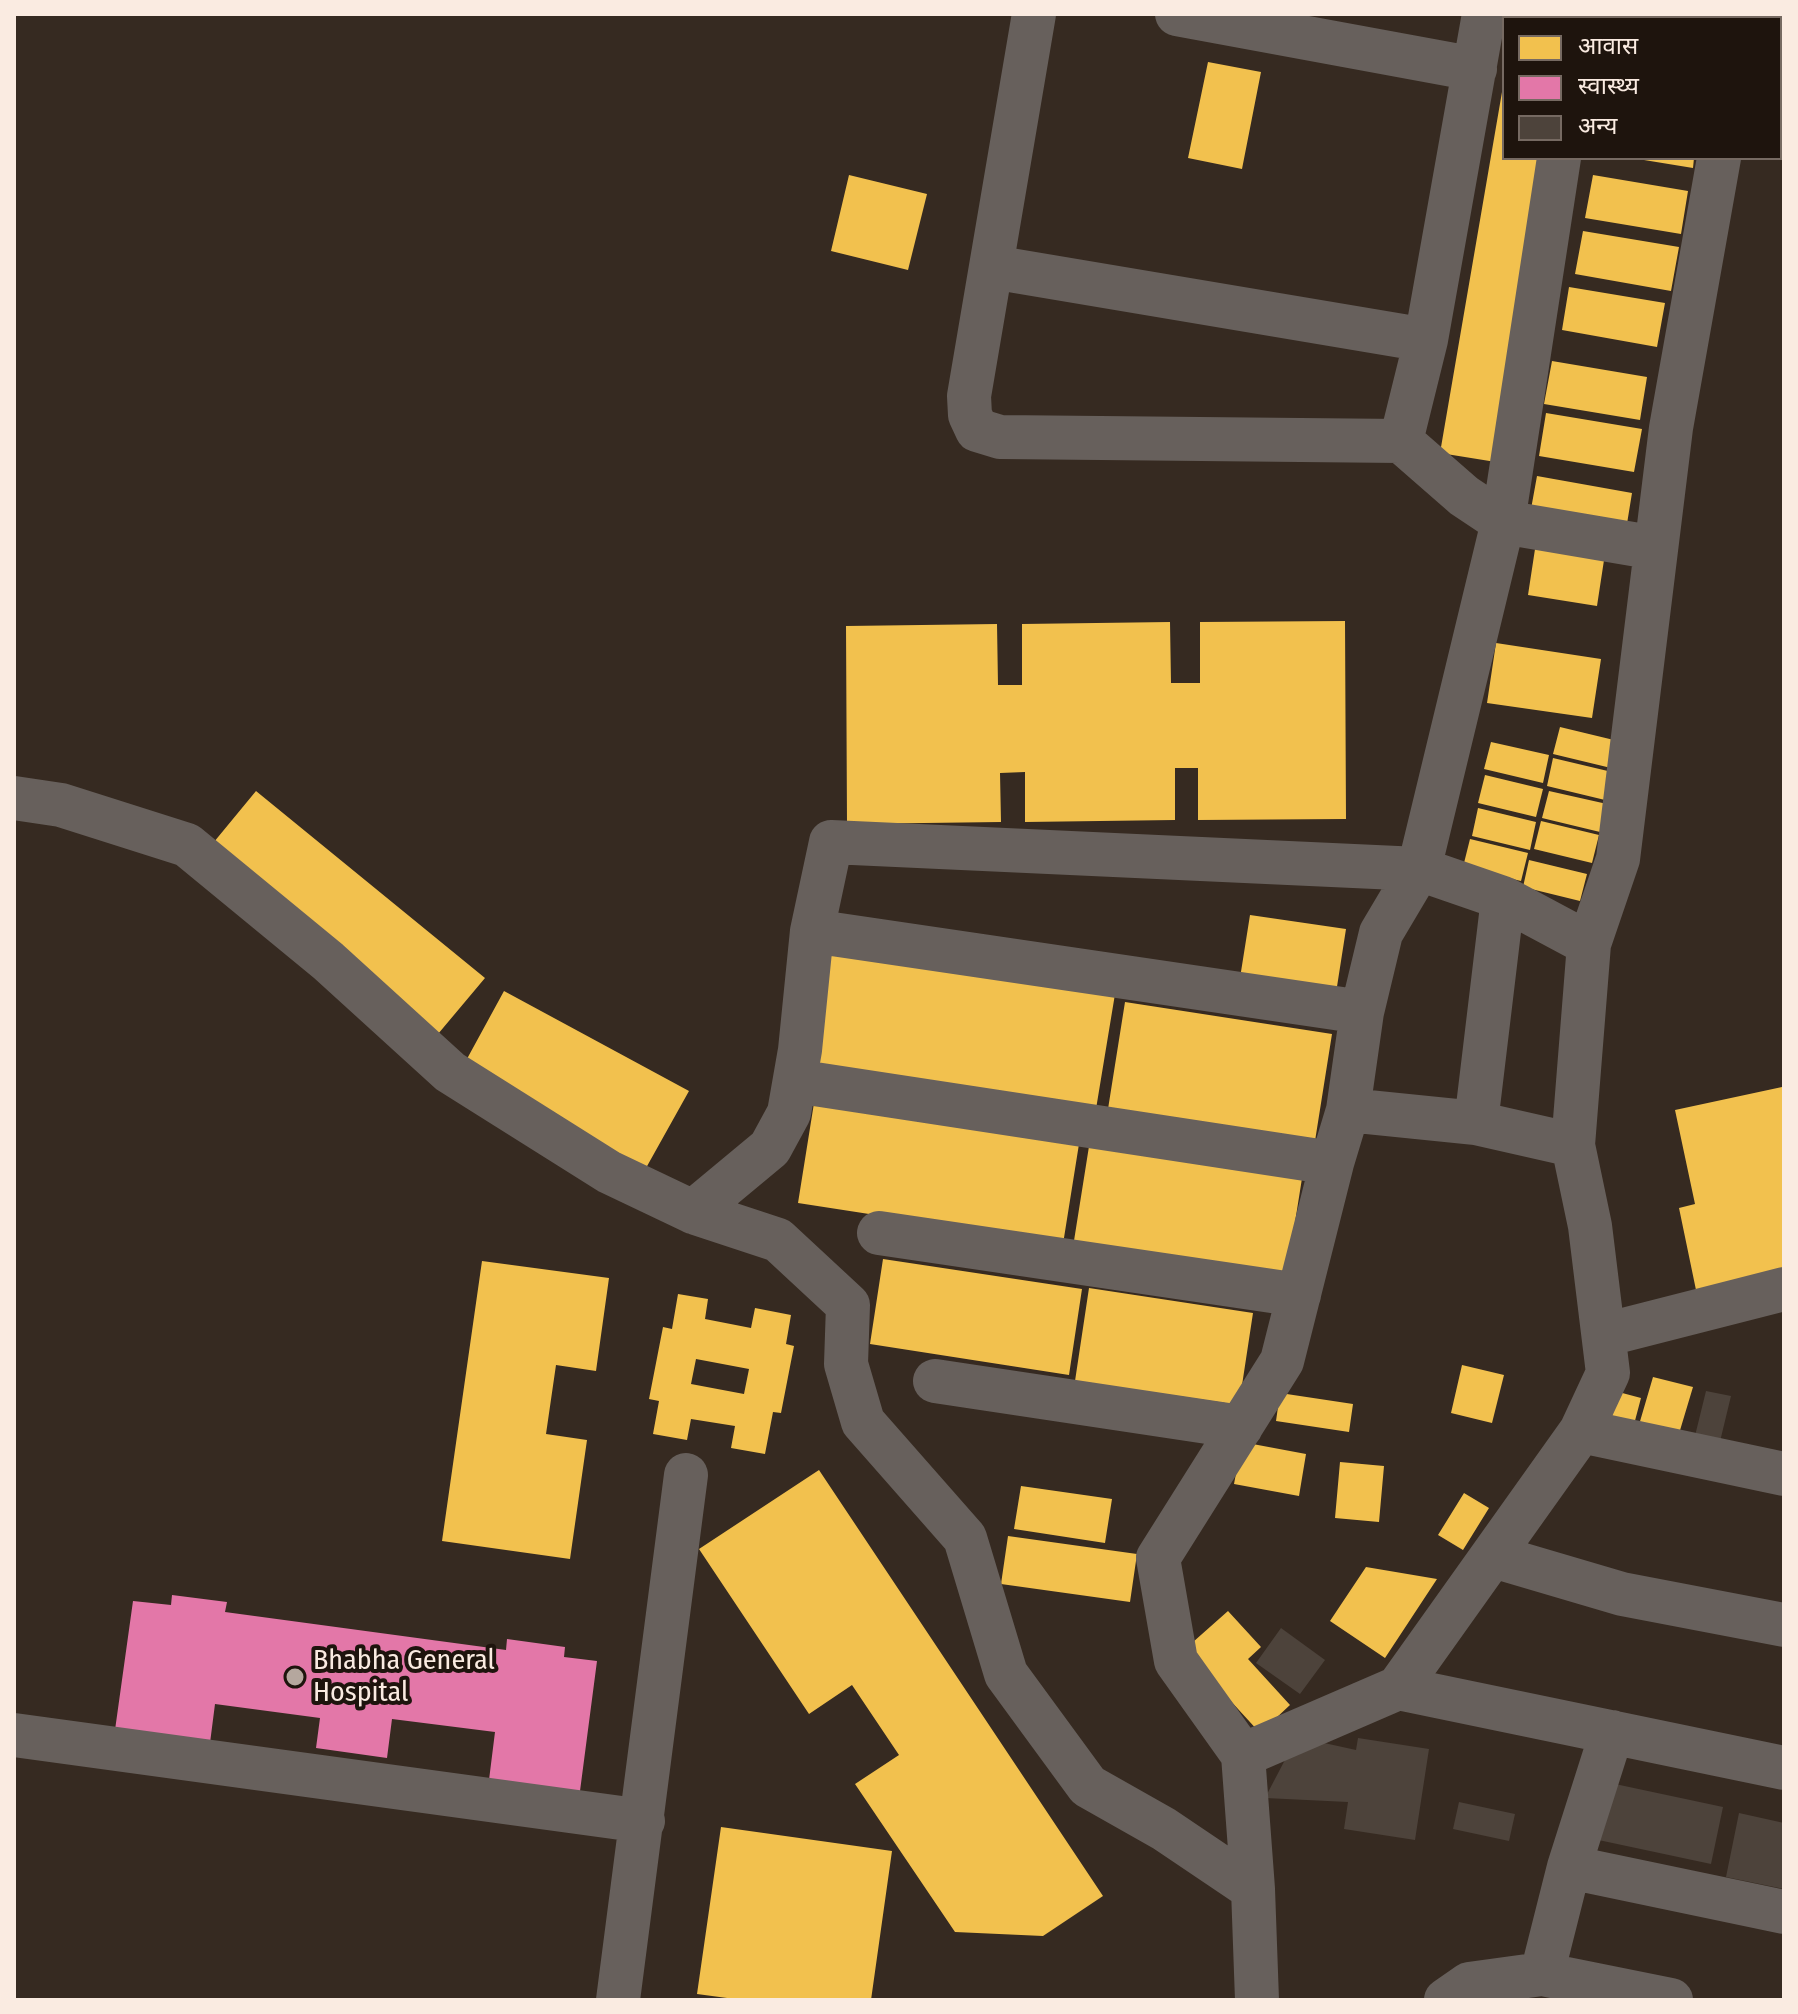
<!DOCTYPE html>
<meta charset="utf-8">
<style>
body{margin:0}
#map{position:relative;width:1798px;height:2014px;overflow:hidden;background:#362a21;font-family:"Fira Sans Condensed","Noto Sans Devanagari",sans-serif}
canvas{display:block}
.frame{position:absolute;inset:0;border:16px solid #faebe1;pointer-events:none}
.legend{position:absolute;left:1502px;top:16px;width:280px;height:144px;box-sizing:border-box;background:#1e140d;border:2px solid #766a62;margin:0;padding:10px 14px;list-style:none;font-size:24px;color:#faebe1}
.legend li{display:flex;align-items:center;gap:16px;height:40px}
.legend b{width:40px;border:2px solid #766a62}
</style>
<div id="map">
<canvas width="1798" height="2014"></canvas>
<div class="frame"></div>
<ul class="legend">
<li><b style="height:22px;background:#f2c14e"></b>आवास</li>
<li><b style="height:22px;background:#e377a8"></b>स्वास्थ्य</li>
<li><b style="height:22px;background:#4d433b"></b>अन्य</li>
</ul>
</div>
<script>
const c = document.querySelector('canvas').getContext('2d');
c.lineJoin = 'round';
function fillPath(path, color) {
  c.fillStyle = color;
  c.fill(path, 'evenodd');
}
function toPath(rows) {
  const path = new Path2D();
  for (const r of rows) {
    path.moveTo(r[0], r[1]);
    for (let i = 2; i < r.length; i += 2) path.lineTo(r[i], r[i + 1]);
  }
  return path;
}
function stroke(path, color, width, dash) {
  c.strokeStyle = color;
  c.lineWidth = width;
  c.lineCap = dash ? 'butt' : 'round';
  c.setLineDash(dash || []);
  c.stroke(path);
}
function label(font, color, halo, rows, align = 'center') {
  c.font = font + ' "Fira Sans Condensed",sans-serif';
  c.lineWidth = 8;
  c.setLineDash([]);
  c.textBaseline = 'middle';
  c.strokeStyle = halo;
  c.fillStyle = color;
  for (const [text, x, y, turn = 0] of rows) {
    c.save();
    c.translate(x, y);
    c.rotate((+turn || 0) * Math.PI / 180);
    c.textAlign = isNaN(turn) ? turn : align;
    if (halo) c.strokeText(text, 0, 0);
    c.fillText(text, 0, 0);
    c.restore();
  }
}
const homes = toPath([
 [1516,14,1580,14,1579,18,1515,18],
 [1208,62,1261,72,1242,169,1188,158],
 [1502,92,1504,92,1504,158,1555,158,1502,463,1440,453],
 [1644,158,1694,158,1693,168,1644,160],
 [849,175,927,194,908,270,831,251],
 [1593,175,1688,191,1681,234,1585,218],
 [1583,231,1679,247,1671,291,1575,274],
 [1569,287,1665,303,1657,347,1562,330],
 [1552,361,1647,377,1640,420,1544,404],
 [1546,413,1642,429,1634,472,1539,456],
 [1537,476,1632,493,1625,536,1529,520],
 [1537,536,1606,547,1597,606,1528,595],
 [1345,621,1346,819,1198,820,1198,768,1175,768,1175,820,1025,822,1025,772,1000,773,1001,822,847,824,846,626,997,624,998,685,1022,685,1022,624,1170,622,1171,683,1200,683,1200,622],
 [1496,643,1601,659,1592,718,1487,703],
 [1560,727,1618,741,1611,768,1553,754],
 [1491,742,1549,755,1543,783,1484,769],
 [1553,758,1612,772,1605,800,1547,786],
 [1485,775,1543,789,1536,817,1478,803],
 [256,791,485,978,438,1034,209,848],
 [1549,791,1607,804,1600,832,1542,818],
 [1478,808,1536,822,1530,850,1472,836],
 [1541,821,1599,835,1592,863,1534,849],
 [1470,839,1528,853,1521,881,1463,867],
 [1529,860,1587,874,1580,901,1523,887],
 [1250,915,1346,929,1336,993,1240,978],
 [831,945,1116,988,1096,1109,812,1065],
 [504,991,689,1091,646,1168,462,1068],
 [1125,1002,1332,1034,1315,1141,1108,1109],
 [1782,1087,1784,1096,1784,1272,1696,1290,1679,1208,1695,1204,1675,1110],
 [814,1103,1079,1144,1063,1244,798,1203],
 [1090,1140,1303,1172,1286,1279,1073,1247],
 [883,1259,1082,1289,1069,1375,870,1344],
 [482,1261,609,1278,596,1371,556,1365,546,1434,587,1440,570,1559,442,1541],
 [1089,1288,1253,1313,1239,1405,1075,1381],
 [678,1294,708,1299,705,1319,751,1328,755,1308,791,1315,786,1344,794,1346,781,1413,773,1412,765,1454,731,1448,735,1426,691,1419,687,1440,653,1434,659,1401,649,1399,663,1327,672,1329],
 [696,1359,749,1369,744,1394,691,1384],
 [1462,1365,1504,1375,1492,1423,1451,1413],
 [1653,1377,1693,1387,1675,1447,1636,1435],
 [1611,1390,1641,1398,1632,1432,1602,1424],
 [1280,1393,1353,1404,1349,1432,1276,1421],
 [1242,1442,1306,1454,1299,1496,1234,1484],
 [1340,1462,1384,1466,1379,1522,1335,1518],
 [819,1470,1103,1896,1043,1936,955,1932,855,1784,899,1755,852,1685,809,1714,699,1549],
 [1021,1486,1112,1499,1105,1543,1014,1529],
 [1464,1493,1489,1508,1463,1550,1438,1535],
 [1008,1536,1137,1554,1130,1602,1001,1584],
 [1366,1567,1437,1579,1385,1658,1330,1621],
 [1228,1611,1261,1647,1248,1659,1290,1705,1260,1733,1184,1650],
 [721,1827,892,1851,871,2000,742,2000,697,1994]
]);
const health = toPath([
 [172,1595,227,1602,225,1612,506,1650,507,1639,565,1647,564,1657,597,1661,580,1791,489,1780,495,1732,392,1719,387,1758,316,1748,320,1718,215,1704,210,1743,115,1730,133,1601,171,1605]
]);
const building = toPath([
 [1706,1391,1731,1396,1717,1454,1692,1448],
 [1281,1628,1325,1660,1300,1694,1256,1663],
 [1297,1737,1356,1750,1358,1738,1429,1749,1415,1840,1344,1829,1348,1802,1265,1798],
 [1601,1781,1723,1807,1711,1864,1589,1838],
 [1459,1802,1515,1814,1509,1841,1453,1829],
 [1739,1813,1784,1823,1784,1889,1726,1877]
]);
const minor = toPath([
 [1034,14,969,396,970,415,977,430,1000,437,1401,441],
 [1177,14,1475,69],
 [1484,14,1426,340,1401,441,1464,496,1503,522,1656,548],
 [1581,18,1582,14],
 [1744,18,1745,14],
 [992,267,1426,340],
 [14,798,61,805,187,845,328,961,450,1072,609,1172,693,1212,778,1240,848,1305,846,1364,863,1422,965,1538,1006,1674,1088,1786,1164,1829,1253,1889],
 [812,931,1362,1012],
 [795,1081,1332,1163],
 [1348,1110,1476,1123,1573,1145],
 [1476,1123,1503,898],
 [693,1212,770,1148,789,1113,800,1050,812,931,831,842,1419,869,1503,898,1589,944],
 [879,1233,1299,1295],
 [1604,1335,1784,1289],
 [935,1381,1241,1427],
 [1581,1431,1784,1474],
 [1493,1556,1622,1594,1784,1625],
 [1398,1688,1784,1768],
 [14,1735,643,1821],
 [1243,1755,1398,1688,1581,1431,1608,1373,1590,1226,1573,1145,1589,944,1618,859,1671,428,1719,158],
 [1569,1867,1784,1912],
 [1542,1974,1569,1867,1612,1732],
 [618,2000,686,1475],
 [1257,2000,1253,1889,1243,1755,1176,1661,1158,1558,1282,1361,1332,1163,1348,1110,1362,1012,1381,933,1419,869,1503,522,1559,158],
 [1446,2000,1469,1984,1542,1974,1671,2000]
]);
const markers = [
 [295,1677,10,"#b5a79e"]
];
const poiNames = [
 ["Bhabha General",313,1661],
 ["Hospital",313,1693]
];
fillPath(homes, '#f2c14e');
fillPath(health, '#e377a8');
fillPath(building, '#4d433b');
stroke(minor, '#67605c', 44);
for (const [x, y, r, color] of markers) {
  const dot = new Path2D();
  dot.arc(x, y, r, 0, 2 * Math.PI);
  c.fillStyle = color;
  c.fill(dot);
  stroke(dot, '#1e140d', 3);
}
label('28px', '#faebe1', '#1e140d', poiNames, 'left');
</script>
